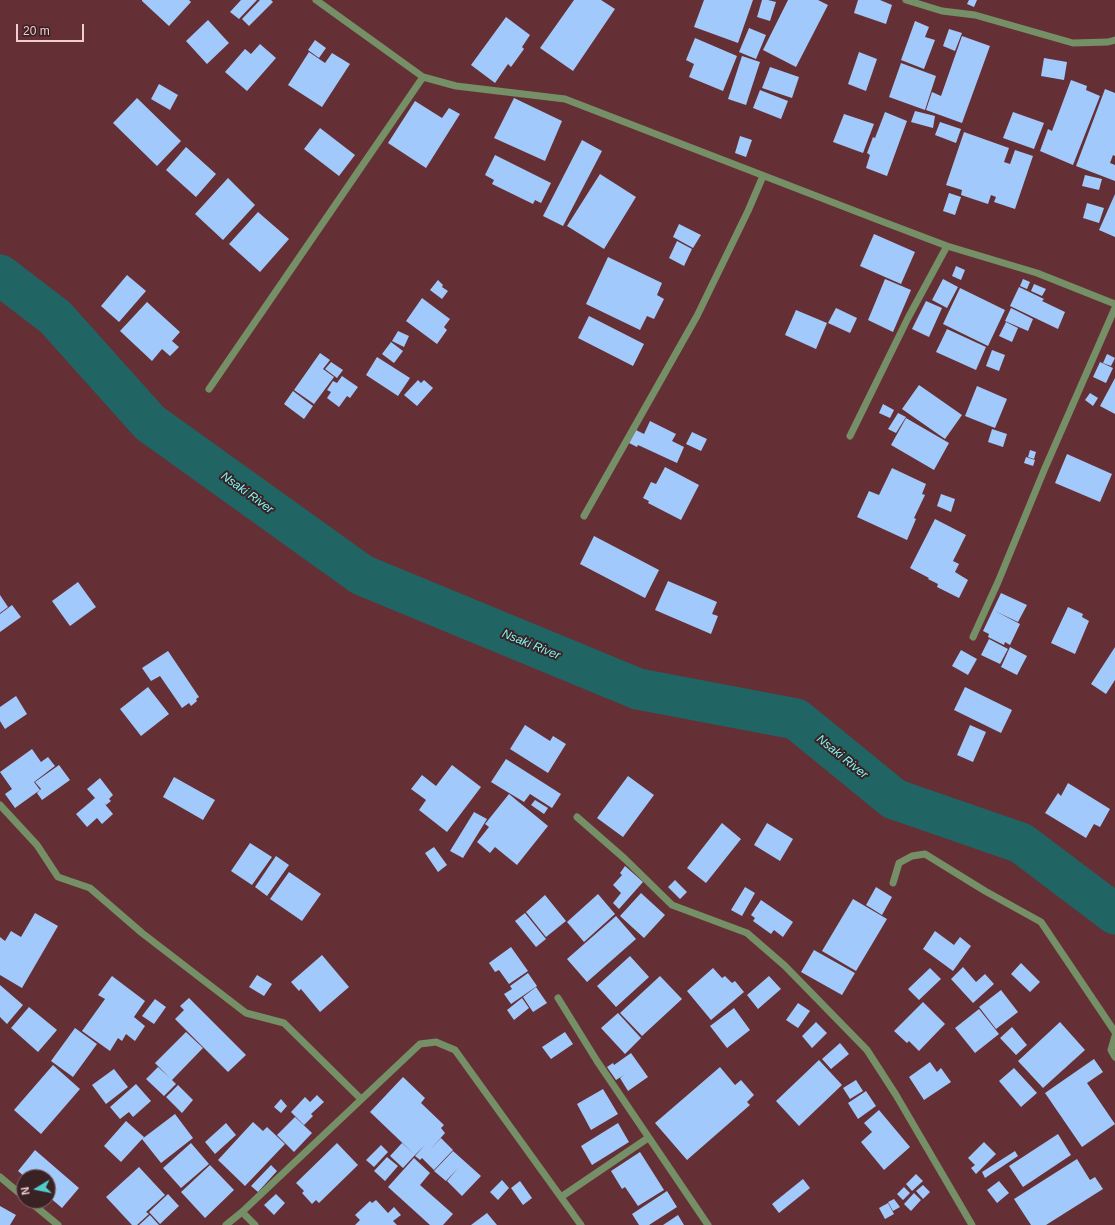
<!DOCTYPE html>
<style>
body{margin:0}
#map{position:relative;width:1115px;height:1225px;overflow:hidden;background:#653035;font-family:Arial,sans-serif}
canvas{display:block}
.north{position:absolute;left:16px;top:1169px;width:40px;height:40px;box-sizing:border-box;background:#3a2123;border:1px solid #836668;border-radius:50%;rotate:260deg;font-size:11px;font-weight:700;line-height:16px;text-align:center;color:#f0ced0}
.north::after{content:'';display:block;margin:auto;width:14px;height:18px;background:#52cdcd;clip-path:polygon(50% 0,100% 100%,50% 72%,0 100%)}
.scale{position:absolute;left:16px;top:24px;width:68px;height:18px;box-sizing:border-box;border:2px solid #f0ced0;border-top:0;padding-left:5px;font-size:12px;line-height:14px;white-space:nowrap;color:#f0ced0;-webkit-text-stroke:3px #3a2123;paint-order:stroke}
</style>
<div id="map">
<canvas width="1115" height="1225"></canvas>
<div class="north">N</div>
<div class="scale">20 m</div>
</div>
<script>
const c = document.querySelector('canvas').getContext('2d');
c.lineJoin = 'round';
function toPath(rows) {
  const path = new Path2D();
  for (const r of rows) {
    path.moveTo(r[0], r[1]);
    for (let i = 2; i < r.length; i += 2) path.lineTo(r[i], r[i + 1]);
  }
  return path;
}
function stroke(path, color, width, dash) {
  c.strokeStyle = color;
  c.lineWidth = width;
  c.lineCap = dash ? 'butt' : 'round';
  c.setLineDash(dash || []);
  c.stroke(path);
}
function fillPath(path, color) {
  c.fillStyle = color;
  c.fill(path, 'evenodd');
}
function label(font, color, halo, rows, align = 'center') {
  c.font = font + ' Arial,sans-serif';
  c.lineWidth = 4;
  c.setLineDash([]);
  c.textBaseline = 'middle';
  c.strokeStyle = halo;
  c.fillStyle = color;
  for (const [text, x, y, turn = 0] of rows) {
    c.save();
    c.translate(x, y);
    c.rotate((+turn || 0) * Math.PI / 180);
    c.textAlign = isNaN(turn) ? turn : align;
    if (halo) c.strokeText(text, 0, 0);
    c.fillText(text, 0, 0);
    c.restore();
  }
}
const river = toPath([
 [0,275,55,317,150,423,362,575,638,689,796,719,894,799,1021,843,1115,914]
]);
const building = toPath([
 [142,0,189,0,191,2,169,26,142,1],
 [241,0,257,0,239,19,230,12],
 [260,0,271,0,273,2,249,26,242,19],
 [574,0,601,0,615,9,573,71,540,48],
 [704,0,753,0,738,43,694,27],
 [762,0,768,0,776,2,770,21,757,17],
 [788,0,818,0,828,5,796,67,763,50],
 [858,0,880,0,892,5,886,24,854,13],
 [969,0,977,0,974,7,967,4],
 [506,17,530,35,522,47,524,49,511,67,508,64,495,83,471,65],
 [208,20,229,43,207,64,186,41],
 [915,21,929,27,925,37,935,40,924,69,901,60],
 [749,28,766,35,756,59,739,52],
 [949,29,962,33,955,51,943,46],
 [962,36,990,46,962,123,926,110,932,92,941,96],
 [695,38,737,56,723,91,689,77,694,64,686,60],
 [315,40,326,48,319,58,308,50],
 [260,44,276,58,247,91,225,72,245,49,251,54],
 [309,52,325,63,332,53,350,64,322,107,288,85],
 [859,52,877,59,866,91,848,84],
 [742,56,760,62,746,105,728,99],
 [1044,58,1067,62,1064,80,1041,76],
 [901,63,936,76,925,110,889,97],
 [770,67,799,77,792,98,762,88],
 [1071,80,1087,86,1086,90,1100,96,1073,165,1040,151,1048,129,1052,131],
 [159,84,178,95,170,110,151,99],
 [1105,89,1115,93,1115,156,1113,155,1110,163,1115,165,1115,181,1076,166],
 [760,90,788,101,781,119,753,108],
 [137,98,181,141,157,166,113,123],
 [514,98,562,121,545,161,494,138],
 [415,101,442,118,449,108,460,114,426,168,388,143],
 [915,111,935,116,933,128,911,122],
 [885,112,907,121,887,176,866,168,870,155,867,153,873,137,875,138],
 [1013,112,1044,123,1034,149,1003,138],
 [844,114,874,124,863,153,833,142],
 [940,122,961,129,956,143,935,135],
 [320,128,355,155,339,176,304,149],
 [964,132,1009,148,1004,162,1010,164,1015,150,1033,156,1015,209,994,202,996,197,991,195,988,204,961,195,962,190,946,185],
 [740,136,752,140,746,157,735,153],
 [582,140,602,151,563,226,543,216],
 [186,147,216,174,196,197,166,170],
 [495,155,551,183,541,203,535,200,533,204,492,184,494,180,485,175],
 [600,174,636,197,604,249,567,226],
 [1085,175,1102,179,1099,190,1082,186],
 [228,178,255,205,223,240,195,214],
 [949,193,961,197,955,215,943,211],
 [1115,194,1115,237,1099,230],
 [1087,203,1104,208,1099,223,1083,218],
 [258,212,289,239,260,272,229,244],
 [679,224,701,235,693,248,673,237],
 [874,234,915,252,901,284,860,266],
 [677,241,692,249,684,266,669,258],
 [608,257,662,283,657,295,664,299,654,319,647,316,640,330,586,304],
 [956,266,965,270,961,280,952,276],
 [127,275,146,291,119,322,101,306],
 [885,279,911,290,893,332,868,320],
 [943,279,958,287,947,308,932,300],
 [1023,279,1030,282,1027,289,1020,286],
 [438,280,443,285,442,287,448,291,442,299,430,290],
 [1034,284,1046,289,1042,296,1031,291],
 [1019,287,1044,299,1042,301,1065,312,1058,329,1010,306],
 [960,288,1005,310,988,346,943,324],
 [422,298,450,319,444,327,447,330,437,344,406,321],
 [926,301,942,308,929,337,912,329],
 [147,302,180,332,172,341,179,347,170,356,162,349,152,361,120,331],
 [836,308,857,318,850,333,828,323],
 [1011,308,1033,319,1028,331,1005,321],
 [796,310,827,323,816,349,785,335],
 [589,316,644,344,633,366,578,338],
 [1006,322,1018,328,1012,342,999,336],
 [947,329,986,347,976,370,936,352],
 [398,331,409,336,404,347,392,341],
 [391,342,403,351,394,363,382,354],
 [992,350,1005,355,999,371,986,366],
 [320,353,330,360,323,369,334,377,314,404,294,390],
 [1107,354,1115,358,1111,366,1103,363],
 [377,357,410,378,398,396,366,375],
 [331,362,343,370,337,378,325,369],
 [1100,362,1113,368,1106,383,1093,377],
 [342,376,358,387,350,398,347,396,339,407,327,398,331,392,327,390,333,381,337,383],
 [1115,378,1115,414,1100,406],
 [418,380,421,383,424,380,433,388,417,406,404,395],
 [919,385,962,415,945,439,902,409],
 [977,386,1007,399,995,428,965,416],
 [293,391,313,406,304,419,284,404],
 [1090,393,1098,398,1093,406,1085,400],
 [883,404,894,410,890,418,879,413],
 [898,413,906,417,896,433,888,429],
 [906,418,949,443,934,470,891,445],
 [650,421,676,434,672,441,684,447,677,463,638,445,637,447,629,443,636,430,644,434],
 [992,429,1007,434,1003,447,988,442],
 [692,432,707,439,701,451,686,444],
 [1030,450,1036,452,1034,459,1028,457],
 [1067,454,1112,474,1100,502,1055,483],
 [1026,457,1035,460,1033,466,1024,463],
 [665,467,699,485,681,520,648,503,649,501,643,498,651,482,656,484],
 [892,468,926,484,922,494,925,495,914,518,916,519,907,540,857,517,869,491,879,495],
 [941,494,955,499,951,512,937,506],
 [935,519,966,535,953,561,959,564,955,572,968,580,959,598,937,587,938,584,928,579,929,578,910,568],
 [594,536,659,570,645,598,580,564],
 [668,581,717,602,712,614,718,616,711,634,655,610],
 [78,582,96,607,70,626,52,601],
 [1001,593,1027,605,1018,622,995,611,1020,624,1010,645,1005,642,1004,645,988,637,989,634,983,631],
 [0,595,8,607,0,613],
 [12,605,21,617,0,632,0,614],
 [1068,607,1083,614,1082,617,1089,621,1075,654,1051,643],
 [989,639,1008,649,1000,664,981,655],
 [1010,647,1027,656,1017,675,1001,667],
 [1115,647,1115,680,1106,694,1091,684],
 [961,650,977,659,968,675,952,666],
 [168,651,199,697,196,699,197,701,191,706,189,703,182,708,160,676,151,681,142,668],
 [148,687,169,714,141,736,120,709],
 [965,687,1012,710,1001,733,954,710],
 [16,696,27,714,5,729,0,721,0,707],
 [525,725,550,741,553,736,566,744,548,773,510,749],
 [970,725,986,732,973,762,957,755],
 [32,749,41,762,48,757,55,766,34,782,40,790,15,808,5,794,12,789,0,772],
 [506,759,561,794,552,808,530,794,524,802,491,782],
 [59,765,70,780,42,800,37,793,41,789,35,782],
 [452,765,481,787,447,832,419,810,426,800,411,789,422,775,436,786],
 [628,776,654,795,623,837,597,818],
 [174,777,215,800,203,820,163,797],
 [100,778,113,795,109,799,111,801,106,805,104,803,113,814,102,824,97,818,87,827,76,814,95,798,87,789],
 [1068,783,1110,809,1100,827,1094,824,1086,838,1045,813,1058,793,1061,796],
 [509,794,548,826,517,865,495,847,490,853,477,842,489,827,485,824],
 [535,800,548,808,544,814,531,805],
 [474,812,487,819,463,858,450,851],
 [722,823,741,839,706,883,687,868],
 [767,823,793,839,780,861,754,845],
 [250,843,272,857,252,885,231,871],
 [434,847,447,865,438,872,425,853],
 [276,856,289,865,267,896,255,887],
 [625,866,643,882,619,909,613,903,621,893,613,885,622,875,620,873],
 [289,872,321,894,302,921,270,899],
 [675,880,687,892,680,899,668,887],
 [745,887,755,893,742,916,731,910],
 [876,887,892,897,882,915,866,905],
 [641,893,665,915,644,938,620,916],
 [598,894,615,914,584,942,567,922],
 [545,895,566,921,546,937,526,912],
 [853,899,887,919,856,971,822,951],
 [761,900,793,922,783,937,774,930,771,934,753,921,755,918,751,915],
 [35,913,58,926,22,988,0,975,0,937,5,941,11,931,21,937],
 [525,913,546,939,536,947,515,921],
 [616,916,636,939,587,982,567,959],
 [935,931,954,945,960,937,971,946,953,971,923,949],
 [511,947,528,971,509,984,499,970,495,972,489,963],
 [814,950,855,973,842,995,801,972],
 [322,955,349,987,320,1012,301,989,299,991,291,982],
 [630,956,649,977,616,1007,597,986],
 [1021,963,1040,982,1030,992,1011,974],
 [963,967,976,982,985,974,994,984,973,1003,951,979],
 [713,968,722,978,725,976,732,983,735,981,744,992,711,1020,687,991],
 [930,968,941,979,919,1000,908,989],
 [528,973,537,986,511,1004,504,994,512,989,510,986],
 [257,975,272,984,264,996,249,987],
 [112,976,145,1001,134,1017,145,1026,135,1041,126,1034,122,1041,118,1038,110,1051,82,1031,105,999,98,995],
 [660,976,682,999,642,1036,620,1013],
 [769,976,781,989,758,1009,747,995],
 [0,985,23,1005,7,1024,0,1017],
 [536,987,547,1003,533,1012,523,997],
 [1001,990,1018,1012,996,1029,979,1007],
 [189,998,246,1055,228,1072,175,1019,184,1010,180,1006],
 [522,998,529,1008,514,1020,507,1010],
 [155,999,166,1007,154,1024,142,1016],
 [923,1002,945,1024,919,1051,909,1041,907,1043,894,1031],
 [798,1003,810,1011,798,1028,786,1020],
 [29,1007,57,1030,38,1052,11,1028],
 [734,1008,750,1030,727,1048,710,1026],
 [979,1009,999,1034,975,1053,955,1028],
 [618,1013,641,1038,625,1054,601,1028],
 [816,1022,827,1033,812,1048,802,1036],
 [1060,1022,1085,1050,1043,1088,1018,1061],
 [1012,1027,1027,1045,1016,1055,1000,1038],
 [75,1028,97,1044,73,1077,51,1061],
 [186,1032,203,1048,172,1080,176,1084,164,1096,146,1079,158,1067,170,1078,155,1063],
 [565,1032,573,1044,551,1059,542,1047],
 [840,1043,849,1054,831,1069,822,1059],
 [631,1053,648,1077,628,1091,620,1078,624,1075,616,1080,607,1067,613,1063,614,1065],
 [1094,1059,1103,1072,1087,1083,1115,1124,1082,1147,1045,1093],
 [819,1060,842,1085,799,1126,776,1101],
 [930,1062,937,1072,941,1068,951,1082,924,1100,909,1077],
 [53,1065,80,1089,41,1134,14,1110],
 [720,1067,735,1085,741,1080,754,1095,747,1102,750,1105,687,1160,655,1123],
 [1014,1068,1037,1093,1021,1107,999,1081],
 [114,1069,128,1087,106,1104,92,1085],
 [403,1077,425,1098,421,1103,444,1125,441,1128,445,1133,430,1150,441,1138,453,1150,434,1170,422,1158,420,1160,415,1156,425,1145,415,1155,370,1112],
 [856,1080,863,1091,850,1099,843,1088],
 [136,1084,151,1101,133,1117,129,1112,120,1119,110,1107],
 [178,1085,193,1100,182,1113,166,1097],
 [603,1089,618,1114,591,1130,577,1104],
 [866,1091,876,1106,858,1119,848,1103],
 [317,1095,324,1102,311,1114,313,1116,304,1125,291,1112,305,1097,310,1102],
 [281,1099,287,1106,281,1113,274,1107],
 [879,1110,910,1147,884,1170,861,1142,872,1132,864,1123],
 [175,1114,193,1138,161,1163,142,1139],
 [295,1117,312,1133,294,1152,277,1135],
 [126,1121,144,1137,121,1162,104,1146],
 [253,1122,263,1131,267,1127,285,1144,245,1186,218,1160],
 [226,1123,236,1135,215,1154,205,1142],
 [618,1123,629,1142,592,1165,581,1146],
 [1058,1134,1071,1155,1023,1187,1009,1166],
 [984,1142,996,1154,976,1174,971,1168,975,1165,968,1158],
 [191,1143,209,1164,181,1188,163,1168],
 [337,1143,358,1165,319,1203,316,1200,312,1204,302,1193,304,1191,296,1183],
 [402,1143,415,1155,403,1168,390,1156],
 [381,1145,388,1152,374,1167,366,1160],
 [35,1150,79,1188,62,1208,48,1196,48,1177,25,1177,18,1171],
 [453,1151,481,1176,462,1196,447,1181,458,1168,446,1181,434,1171],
 [1015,1151,1018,1156,985,1178,982,1172],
 [640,1152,664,1190,638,1206,625,1187,622,1189,611,1171],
 [387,1157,398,1166,385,1181,374,1171],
 [414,1158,430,1173,420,1185,453,1214,443,1225,430,1225,388,1187],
 [1077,1159,1090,1180,1095,1177,1103,1189,1046,1225,1031,1225,1014,1199],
 [210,1165,234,1190,205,1218,181,1192],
 [271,1165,277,1171,258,1192,251,1186],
 [139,1167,165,1195,146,1212,149,1214,137,1225,132,1225,106,1197],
 [916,1174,923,1181,912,1191,906,1184],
 [803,1179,810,1188,779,1213,772,1204],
 [502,1180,509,1188,498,1200,490,1192],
 [520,1181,532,1198,523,1205,511,1188],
 [999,1181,1009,1193,997,1203,987,1190],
 [923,1185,930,1192,923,1199,916,1191],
 [904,1187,910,1193,903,1200,897,1194],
 [667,1191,677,1207,649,1225,639,1225,632,1214],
 [914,1193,921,1200,911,1211,904,1204],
 [168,1194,179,1206,160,1224,149,1212],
 [276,1194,285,1203,274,1215,264,1205],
 [894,1199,900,1207,893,1211,888,1202],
 [376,1200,388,1213,394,1207,401,1215,393,1221,397,1225,355,1225,360,1220,355,1215,370,1201,372,1203],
 [888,1203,894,1214,885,1219,879,1208],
 [0,1206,16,1215,10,1225,0,1225],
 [487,1213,497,1225,471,1225],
 [150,1215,159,1225,139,1225],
 [678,1215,684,1225,663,1225]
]);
const minor = toPath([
 [316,0,423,77,456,86,565,99,881,221,947,246,1037,273,1115,304],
 [906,0,942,11,975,15,1073,43,1108,42,1115,40],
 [209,389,423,77],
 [850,436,908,318,947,246],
 [584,516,697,316,748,211,763,176],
 [973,637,998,582,1045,468,1115,308],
 [0,805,37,845,58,877,90,888,142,933,246,1013,284,1023,361,1099],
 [577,817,625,859,672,905,747,933,785,966,867,1050,896,1095,972,1225],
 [893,883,899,863,912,856,925,854,985,891,1041,922,1115,1032],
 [558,998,597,1061,708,1225],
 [1115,1036,1111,1050,1115,1057],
 [0,1177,24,1197],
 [561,1197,648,1138],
 [29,1201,58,1225],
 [242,1212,255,1225],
 [226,1225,242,1212,420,1044,436,1042,455,1050,581,1225]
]);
const waterNames = [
 ["Nsaki River",247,493,36],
 ["Nsaki River",531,645,22],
 ["Nsaki River",842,757,39]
];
stroke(river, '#216464', 41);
fillPath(building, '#a2c9fb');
stroke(minor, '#758f67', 7);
label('italic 12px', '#7bf9f8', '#3a2123', waterNames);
</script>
